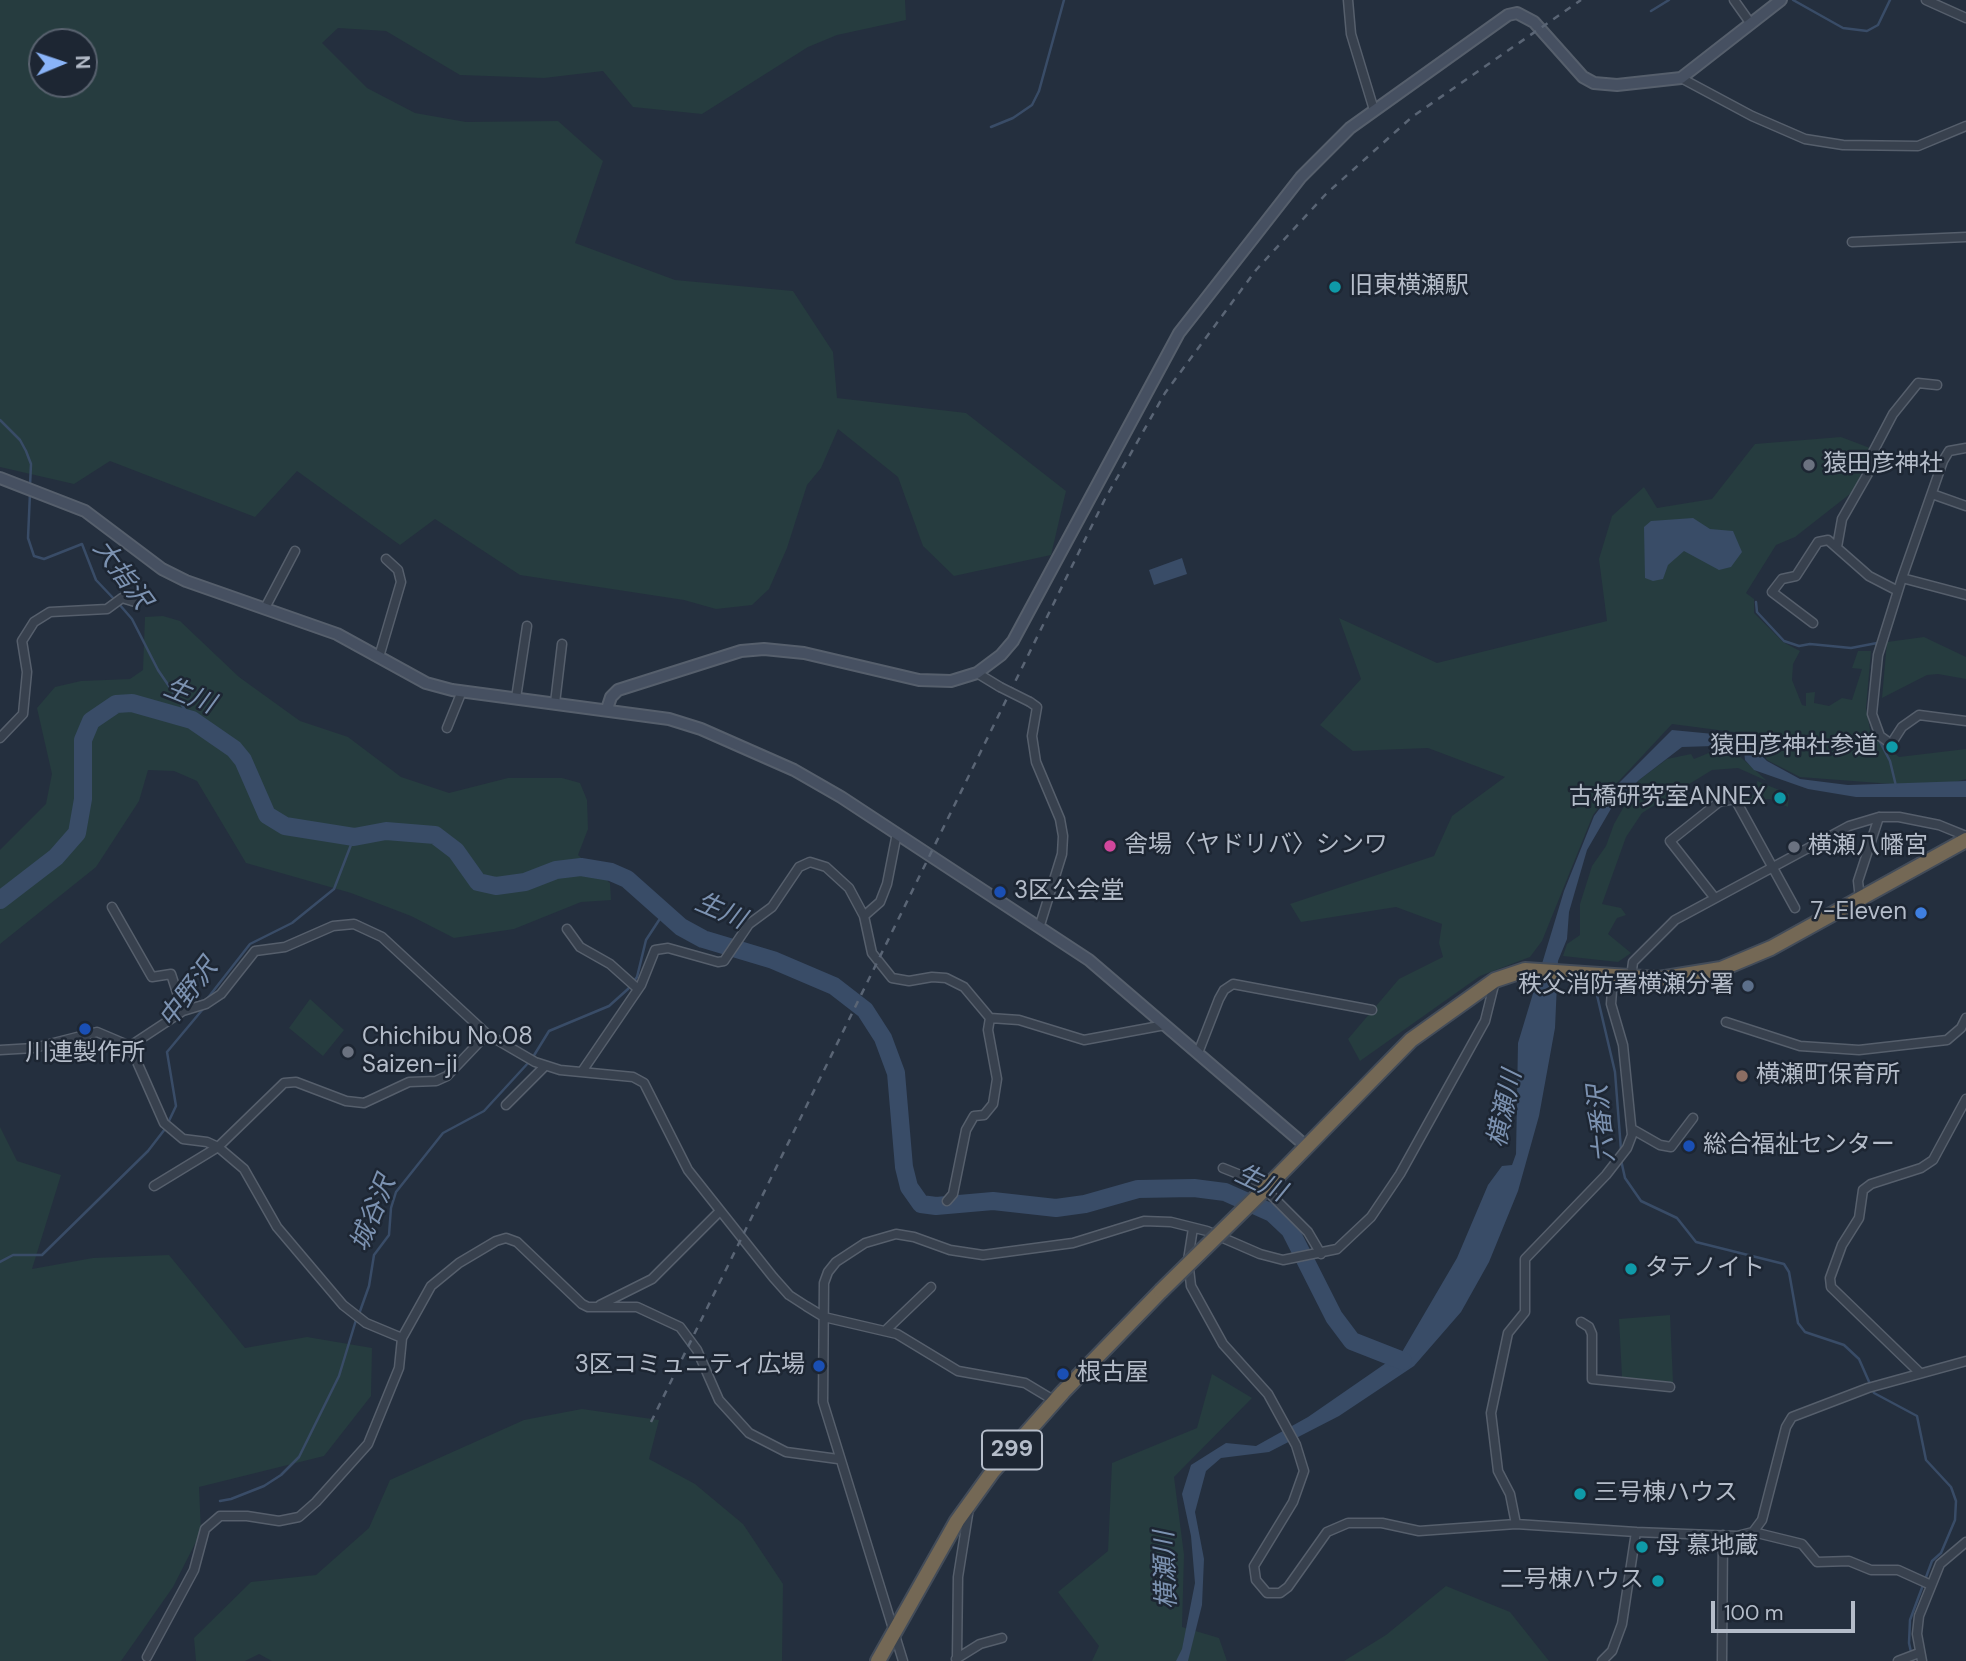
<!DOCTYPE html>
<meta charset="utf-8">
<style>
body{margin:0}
#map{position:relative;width:1966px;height:1661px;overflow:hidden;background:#242f3e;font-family:"DM Sans",sans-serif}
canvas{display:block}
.north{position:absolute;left:28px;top:28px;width:70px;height:70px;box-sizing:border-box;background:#1d2633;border:2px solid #59626f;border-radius:50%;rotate:88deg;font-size:19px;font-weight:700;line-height:28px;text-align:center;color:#b4bcc9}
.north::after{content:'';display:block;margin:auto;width:24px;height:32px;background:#8ab4f8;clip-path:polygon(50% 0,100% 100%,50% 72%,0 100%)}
.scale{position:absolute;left:1711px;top:1601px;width:144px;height:32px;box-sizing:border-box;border:4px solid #b4bcc9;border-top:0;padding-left:9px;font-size:21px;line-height:24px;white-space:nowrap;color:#b4bcc9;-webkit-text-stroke:5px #1d2633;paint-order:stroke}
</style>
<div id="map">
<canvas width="1966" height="1661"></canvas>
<div class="north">N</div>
<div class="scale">100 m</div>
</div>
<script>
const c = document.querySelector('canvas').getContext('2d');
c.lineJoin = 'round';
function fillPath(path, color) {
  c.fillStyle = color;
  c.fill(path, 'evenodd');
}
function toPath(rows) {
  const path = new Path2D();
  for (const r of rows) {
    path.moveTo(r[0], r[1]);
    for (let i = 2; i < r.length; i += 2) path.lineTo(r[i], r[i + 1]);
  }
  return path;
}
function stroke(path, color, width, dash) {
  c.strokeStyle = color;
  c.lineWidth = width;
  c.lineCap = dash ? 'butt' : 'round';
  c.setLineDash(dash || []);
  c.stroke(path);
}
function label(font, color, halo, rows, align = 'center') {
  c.font = font + ' "DM Sans","Noto Sans JP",sans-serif';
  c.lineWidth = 5;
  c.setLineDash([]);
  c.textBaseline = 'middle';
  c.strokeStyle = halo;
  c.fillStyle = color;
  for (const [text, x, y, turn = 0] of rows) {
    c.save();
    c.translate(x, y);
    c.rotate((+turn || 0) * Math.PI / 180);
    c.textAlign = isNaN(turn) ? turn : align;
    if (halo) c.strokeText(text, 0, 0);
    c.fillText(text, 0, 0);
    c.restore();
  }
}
const green = toPath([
 [0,0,905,0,906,20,837,35,808,47,702,114,633,107,603,71,544,78,460,75,386,31,338,28,322,43,367,88,415,113,466,122,558,121,603,161,575,243,675,280,793,291,833,352,837,398,966,413,1066,491,1051,555,954,576,923,546,898,477,838,429,821,468,807,485,787,548,769,589,752,605,716,609,684,600,520,575,435,519,400,545,297,471,255,517,110,461,74,484,0,467],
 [42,42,84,42,84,84,42,84],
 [1841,437,1870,448,1855,490,1795,537,1776,545,1746,593,1754,599,1754,613,1783,642,1800,651,1793,664,1792,680,1802,705,1806,706,1806,693,1815,692,1814,703,1829,706,1842,698,1852,700,1862,669,1852,668,1858,651,1871,651,1866,708,1871,735,1899,757,1966,749,1966,779,1951,783,1892,784,1800,777,1767,760,1762,752,1765,744,1841,757,1816,747,1777,745,1741,733,1672,724,1617,783,1593,815,1542,941,1530,957,1480,976,1360,1061,1348,1039,1399,979,1443,957,1439,943,1442,924,1396,907,1301,922,1290,904,1434,856,1452,816,1505,777,1428,748,1353,751,1320,725,1361,679,1339,618,1437,663,1607,621,1599,559,1612,516,1644,487,1657,508,1712,499,1755,444],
 [163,616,180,621,239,677,300,721,348,737,401,777,449,793,508,778,562,778,580,783,587,800,588,829,578,855,610,883,611,900,581,902,514,929,454,938,411,916,351,893,246,863,197,781,174,771,148,770,139,801,96,867,0,944,0,850,46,804,52,774,37,708,55,687,81,681,130,679,143,670,145,617],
 [1924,637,1966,657,1966,679,1938,674,1927,675,1882,698,1887,642],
 [1721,748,1734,751,1767,781,1738,768,1712,770,1642,813,1626,837,1602,904,1621,908,1626,915,1617,918,1608,934,1631,953,1618,962,1563,956,1567,944,1580,935,1580,904,1592,866,1606,846,1614,824,1639,780,1667,759,1691,754,1694,759],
 [1757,781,1789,794,1788,807,1770,799,1742,801,1742,796,1758,795],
 [310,999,344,1030,323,1056,289,1028],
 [0,1127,17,1161,61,1175,32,1269,93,1258,169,1255,245,1348,307,1337,372,1348,371,1396,324,1456,199,1487,201,1532,173,1587,121,1661,0,1661],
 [1670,1315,1673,1382,1622,1377,1619,1319],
 [1212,1374,1252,1398,1174,1477,1184,1555,1182,1627,1219,1638,1227,1661,1092,1661,1099,1646,1058,1592,1108,1551,1112,1463,1197,1428],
 [582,1409,659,1420,649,1459,695,1484,743,1524,783,1584,782,1661,272,1661,259,1654,245,1661,196,1661,194,1638,251,1582,316,1575,369,1528,390,1480,524,1420],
 [1446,1586,1510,1612,1549,1661,1344,1661,1386,1635]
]);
const water = toPath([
 [1693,518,1710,529,1733,531,1742,552,1731,567,1719,570,1684,551,1668,565,1663,579,1653,581,1645,578,1644,527,1651,521],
 [1182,558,1187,574,1154,585,1149,570],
 [1672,730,1745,737,1751,741,1751,752,1760,754,1767,761,1800,779,1848,785,1966,781,1966,797,1856,797,1808,789,1754,770,1745,760,1744,750,1739,745,1713,746,1682,747,1639,780,1612,807,1587,850,1569,912,1567,939,1558,961,1555,1028,1539,1116,1518,1191,1489,1262,1461,1312,1414,1366,1339,1416,1269,1452,1221,1458,1206,1471,1195,1512,1204,1559,1202,1605,1188,1661,1176,1661,1182,1649,1195,1583,1191,1536,1182,1494,1191,1465,1226,1443,1256,1446,1308,1417,1402,1352,1457,1258,1488,1185,1502,1166,1512,1165,1516,1154,1518,1043,1564,891,1594,816,1619,783]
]);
const stream = toPath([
 [1793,0,1843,28,1867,31,1878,25,1890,0],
 [1651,11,1669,0],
 [991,127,1013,118,1032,105,1039,91,1064,0],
 [0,420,20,440,26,451,31,464,30,486],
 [30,493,28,538,34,556,44,559,82,544,96,580,114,599],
 [1756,602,1757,612,1784,641,1799,646,1810,644,1851,648,1877,643,1876,649],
 [119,604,132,619,158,670,192,720],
 [1870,701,1873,665],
 [1879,740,1890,761,1896,786],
 [1589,979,1596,991,1615,1072,1621,1150],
 [207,999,250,944,292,923,334,889,354,837],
 [533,1057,549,1031,609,1006,628,989,637,977,646,940,665,911],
 [168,1123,176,1106,167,1052,203,1009],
 [1621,1160,1625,1178,1641,1201,1677,1218,1696,1242,1784,1264,1789,1272,1798,1323,1805,1332,1844,1345,1859,1359,1874,1393,1917,1416,1926,1460,1951,1487,1956,1501,1955,1520,1941,1553,1932,1561,1910,1620,1909,1643,1913,1661],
 [0,1262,13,1255,42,1255,148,1151,165,1129],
 [359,1314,369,1286,374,1255,389,1235,391,1208,396,1192,443,1133,484,1111,529,1062],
 [220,1501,231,1499,264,1486,281,1475,299,1457,339,1376,356,1320]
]);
const river = toPath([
 [0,900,56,857,77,833,83,799,83,740,91,721,116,704,132,703,192,720,234,749,243,760,267,815,285,826,354,837,386,831,435,835,456,851,478,882,496,886,525,882,556,870,581,867,611,872,627,879,681,927,703,939,773,960,834,986,865,1010,883,1038,896,1073,904,1167,909,1187,921,1204,936,1206,993,1201,1056,1208,1085,1204,1138,1189,1194,1188,1225,1192,1272,1213,1290,1230,1334,1317,1352,1341,1403,1361]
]);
const street = toPath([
 [1348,0,1351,34,1374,110],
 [1734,0,1751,24],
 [1926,0,1966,18],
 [1681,78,1752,116,1805,139,1843,145,1918,146,1966,126],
 [1852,242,1966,237],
 [1966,448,1949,451,1943,461,1902,578,1878,655,1872,714,1880,736,1891,744,1902,727,1919,715,1966,721],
 [1932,494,1966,506],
 [1837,547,1842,519,1870,470,1873,452,1893,414,1918,383,1937,385],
 [1902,578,1966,595],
 [265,608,295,551],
 [1813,623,1772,592,1782,579,1796,576,1818,542,1828,540,1869,576,1898,591],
 [379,657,401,582,398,570,386,559],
 [977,673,1000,687],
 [516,698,527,626],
 [1030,702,1037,707,1032,736,1036,762,1060,819,1063,836,1062,854,1040,925],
 [555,703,562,644],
 [447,728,462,691],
 [0,738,23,714,27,672,22,641,34,622,50,612,107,609,122,598,135,602],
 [1714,897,1670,841,1719,802,1735,799,1795,908],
 [1860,899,1858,881,1879,817],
 [112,907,152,977,171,974,183,1011],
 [864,916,880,902,887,884,897,833],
 [567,929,580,947,610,964,638,989],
 [1631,978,1633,962,1675,920,1849,826,1879,817,1899,817,1939,825,1966,836],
 [1726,1022,1800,1046,1859,1050,1947,1040,1961,1028,1966,1018],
 [130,1046,183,1011,206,1004,221,994,255,951,285,947,333,926,354,924,382,937,487,1034,535,1062,560,1070,633,1077,644,1083,688,1170,773,1277,789,1295,806,1306,824,1317,897,1334,958,1371,1025,1383,1055,1401],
 [0,1050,34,1048,97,1032,130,1046,164,1123,183,1139,207,1142,218,1147,244,1169,277,1227,343,1305,366,1323,402,1338],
 [1198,1053,1219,999,1224,990,1233,984,1372,1010],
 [583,1070,641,985,655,950,668,948,718,962,724,961,749,924,772,907,799,867,810,862,826,867,849,888,864,916,872,953,892,978,909,981,932,977,946,978,964,987,990,1018,1019,1020,1084,1040,1165,1025],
 [506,1105,545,1066],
 [1632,1129,1660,1145,1671,1147,1693,1118],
 [1223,1168,1258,1182,1308,1232,1321,1254],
 [154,1186,218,1147,284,1083,296,1082,346,1101,364,1103,409,1082,436,1081,447,1076,487,1034],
 [947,1201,953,1194,966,1130,974,1116,984,1115,993,1104,997,1079,988,1030,990,1018],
 [1193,1228,1188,1260,1191,1286,1223,1344,1268,1394,1296,1445,1304,1471,1293,1502,1254,1566,1256,1580,1267,1593,1280,1593,1288,1587,1327,1532,1348,1523,1382,1523,1419,1531,1516,1524,1636,1532,1737,1536,1753,1532,1802,1544,1817,1562,1849,1561,1871,1570,1898,1570,1931,1585],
 [600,1305,652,1279,719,1212],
 [1581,1322,1589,1327,1592,1334,1592,1379,1670,1387],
 [885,1331,931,1287],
 [1919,1372,1831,1287,1830,1278,1842,1245,1859,1218,1863,1190,1871,1184,1921,1168,1933,1160,1966,1099],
 [1516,1524,1510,1494,1498,1471,1491,1413,1508,1333,1525,1312,1525,1259,1606,1175,1627,1148,1632,1135,1623,1045,1611,1004,1613,977],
 [1753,1532,1762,1520,1786,1427,1792,1417,1868,1388,1966,1361],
 [147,1657,194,1570,205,1529,220,1516,247,1516,279,1521,299,1517,316,1502,368,1444,399,1368,402,1338,431,1286,459,1263,496,1241,506,1238,517,1242,582,1304,588,1307,637,1307,680,1327,697,1350,719,1400,749,1433,786,1452,838,1459],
 [957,1657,958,1577,969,1508],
 [956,1659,980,1644,1002,1638],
 [903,1661,823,1402,824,1283,828,1272,836,1262,865,1243,896,1234,914,1237,950,1250,983,1255,1073,1243,1144,1221,1171,1222,1207,1231,1260,1254,1283,1260,1337,1249,1371,1217,1400,1174,1485,1021,1495,981],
 [1602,1661,1612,1651,1622,1624,1636,1532],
 [1722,1661,1723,1535],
 [1898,1661,1919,1653],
 [1922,1661,1917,1634,1919,1616,1940,1564,1966,1542]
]);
const secondary = toPath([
 [0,478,85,511,162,569,186,581,337,634,426,683,452,690,669,719,701,729,794,770,841,797,1089,960,1307,1147],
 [607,709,611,697,618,690,741,651,764,649,804,653,919,680,951,681,977,673,1001,655,1013,641,1179,333,1301,177,1350,128,1508,15,1517,13,1534,22,1583,77,1594,83,1617,85,1681,78,1781,0]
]);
const highway = toPath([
 [1273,1181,1411,1040,1495,980,1525,970,1659,979,1721,969,1771,948,1966,840],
 [878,1661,957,1521,993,1471,1063,1392,1161,1291]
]);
const rail = toPath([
 [651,1422,1105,499,1165,393,1256,270,1326,194,1412,117,1581,0]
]);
const streetBridge = toPath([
 [1000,687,1030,702]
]);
const highwayBridge = toPath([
 [1161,1291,1273,1181]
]);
const markers = [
 [1335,287,7,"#0f9aa8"],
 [1809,465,7,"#6b7280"],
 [1892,747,7,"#0f9aa8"],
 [1780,798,7,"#0f9aa8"],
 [1110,846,7,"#d1479c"],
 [1794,847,7,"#6b7280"],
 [1000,892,7,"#1a4fb4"],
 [1921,913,7,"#3f7fe0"],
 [1748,986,7,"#5c6f8a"],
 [85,1029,7,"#1a4fb4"],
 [348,1052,7,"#6b7280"],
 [1742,1076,7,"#8d6e63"],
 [1689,1146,7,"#1a4fb4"],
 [1631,1269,7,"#0f9aa8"],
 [819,1366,7,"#1a4fb4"],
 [1063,1374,7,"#1a4fb4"],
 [1580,1494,7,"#0f9aa8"],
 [1642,1547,7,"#0f9aa8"],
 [1658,1581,7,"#0f9aa8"]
];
const shields = [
 [1012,1450,60]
];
const shieldNames = [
 ["299",1012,1450]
];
const poiNames = [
 ["旧東横瀬駅",1349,287],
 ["猿田彦神社",1823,465],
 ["猿田彦神社参道",1878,747,"right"],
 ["古橋研究室ANNEX",1766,798,"right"],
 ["舎場〈ヤドリバ〉シンワ",1124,846],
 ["横瀬八幡宮",1808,847],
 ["3区公会堂",1014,892],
 ["7-Eleven",1907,913,"right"],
 ["秩父消防署横瀬分署",1734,986,"right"],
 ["Chichibu No.08",362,1038],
 ["Saizen-ji",362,1066],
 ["川連製作所",85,1054,"center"],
 ["横瀬町保育所",1756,1076],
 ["総合福祉センター",1703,1146],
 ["タテノイト",1645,1269],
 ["3区コミュニティ広場",805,1366,"right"],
 ["根古屋",1077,1374],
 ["三号棟ハウス",1594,1494],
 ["母 慕地蔵",1656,1547],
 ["二号棟ハウス",1644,1581,"right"]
];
const waterNames = [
 ["大指沢",121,575,54],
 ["生川",189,697,22],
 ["生川",720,912,23],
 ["中野沢",189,994,-53],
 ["横瀬川",1506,1109,-78],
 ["六番沢",1603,1124,-96],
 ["生川",1260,1184,25],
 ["城谷沢",374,1214,-68],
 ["横瀬川",1167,1570,-92]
];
fillPath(green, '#263c3f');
fillPath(water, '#394c67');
stroke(stream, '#394c67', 2.5);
stroke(river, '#394c67', 18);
stroke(street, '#565f6c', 11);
stroke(secondary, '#565f6c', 14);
stroke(highway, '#434c59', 18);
stroke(street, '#38414e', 8);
stroke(secondary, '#465061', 10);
stroke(highway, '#746855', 14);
stroke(rail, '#5a6575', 2.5, [7, 7]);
stroke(streetBridge, '#565f6c', 11, []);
stroke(highwayBridge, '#434c59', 18, []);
stroke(streetBridge, '#38414e', 8);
stroke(highwayBridge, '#746855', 14);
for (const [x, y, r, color] of markers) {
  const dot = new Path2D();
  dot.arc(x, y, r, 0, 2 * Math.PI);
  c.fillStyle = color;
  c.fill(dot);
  stroke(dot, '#1d2633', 2.5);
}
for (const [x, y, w] of shields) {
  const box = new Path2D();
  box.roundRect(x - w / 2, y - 19.5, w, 39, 5);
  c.fillStyle = '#1d2633';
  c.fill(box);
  stroke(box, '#b4bcc9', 2);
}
label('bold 23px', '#b4bcc9', null, shieldNames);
label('24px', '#b4bcc9', '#1d2633', poiNames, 'left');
label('italic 26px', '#7c92b1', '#1d2633', waterNames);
</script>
